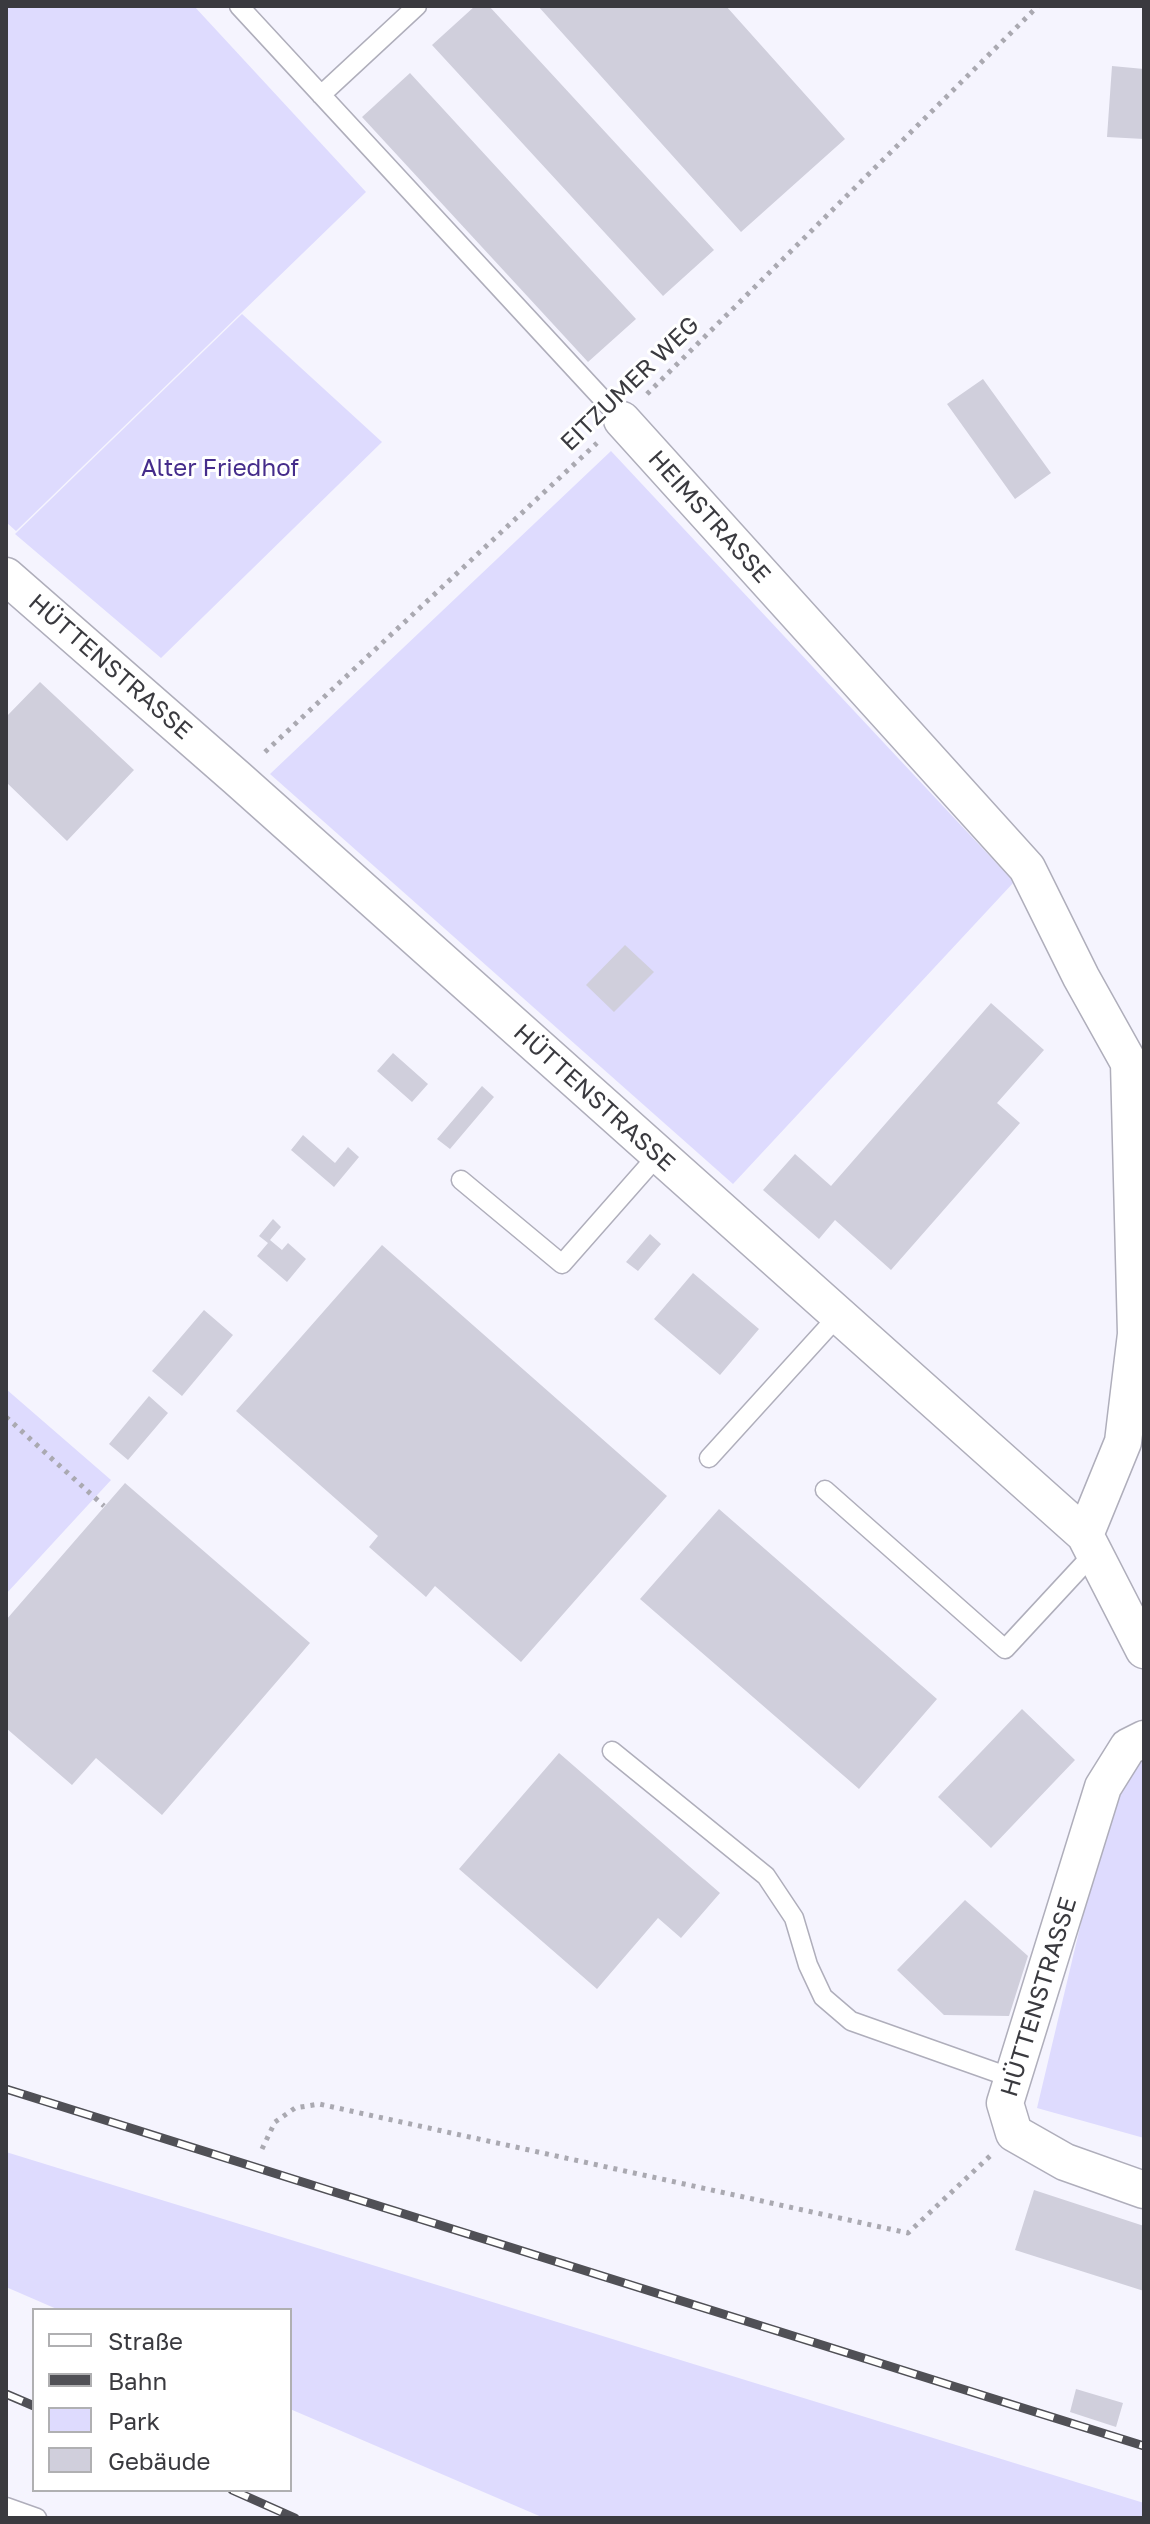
<!DOCTYPE html>
<meta charset="utf-8">
<style>
body{margin:0}
#map{position:relative;width:1150px;height:2524px;overflow:hidden;background:#f5f4fe;font-family:"Golos Text",sans-serif}
canvas{display:block}
.frame{position:absolute;inset:0;border:8px solid #3a3a3f;pointer-events:none}
.legend{position:absolute;left:32px;top:2308px;width:260px;height:184px;box-sizing:border-box;background:#fff;border:2px solid #b0b0b2;margin:0;padding:10px 14px;list-style:none;font-size:24px;color:#3a3a3f}
.legend li{display:flex;align-items:center;gap:16px;height:40px}
.legend b{width:40px;border:2px solid #b0b0b2}
</style>
<div id="map">
<canvas width="1150" height="2524"></canvas>
<div class="frame"></div>
<ul class="legend">
<li><b style="height:10px;background:#fff"></b>Straße</li>
<li><b style="height:10px;background:#505056"></b>Bahn</li>
<li><b style="height:22px;background:#dedbfe"></b>Park</li>
<li><b style="height:22px;background:#d0cfdc"></b>Gebäude</li>
</ul>
</div>
<script>
const c = document.querySelector('canvas').getContext('2d');
c.lineJoin = 'round';
function fillPath(path, color) {
  c.fillStyle = color;
  c.fill(path, 'evenodd');
}
function toPath(rows) {
  const path = new Path2D();
  for (const r of rows) {
    path.moveTo(r[0], r[1]);
    for (let i = 2; i < r.length; i += 2) path.lineTo(r[i], r[i + 1]);
  }
  return path;
}
function stroke(path, color, width, dash) {
  c.strokeStyle = color;
  c.lineWidth = width;
  c.lineCap = dash ? 'butt' : 'round';
  c.setLineDash(dash || []);
  c.stroke(path);
}
function label(font, color, halo, rows, align = 'center') {
  c.font = font + ' "Golos Text",sans-serif';
  c.lineWidth = 6;
  c.setLineDash([]);
  c.textBaseline = 'middle';
  c.strokeStyle = halo;
  c.fillStyle = color;
  for (const [text, x, y, turn = 0] of rows) {
    c.save();
    c.translate(x, y);
    c.rotate((+turn || 0) * Math.PI / 180);
    c.textAlign = isNaN(turn) ? turn : align;
    if (halo) c.strokeText(text, 0, 0);
    c.fillText(text, 0, 0);
    c.restore();
  }
}
const green = toPath([
 [6,6,194,6,366,192,16,531,6,522],
 [242,314,382,442,161,658,15,534],
 [611,451,1014,882,733,1184,270,774],
 [6,1389,111,1480,6,1594],
 [1144,1750,1144,2138,1037,2108,1111,1797],
 [6,2152,1144,2503,1144,2518,544,2518,290,2409,290,2310,59,2310,6,2287]
]);
const building = toPath([
 [475,6,489,6,714,250,663,296,432,45],
 [538,6,726,6,845,139,741,232],
 [1112,66,1144,69,1144,139,1107,137],
 [410,73,636,319,588,362,362,117],
 [983,379,1051,473,1015,499,947,404],
 [40,682,134,770,67,841,6,782,6,717],
 [625,945,654,972,614,1012,586,985],
 [991,1003,1044,1050,997,1103,1020,1123,891,1270,835,1220,819,1239,763,1190,795,1154,831,1186],
 [393,1053,428,1084,412,1102,377,1071],
 [482,1086,494,1097,450,1149,437,1139],
 [303,1135,335,1163,348,1147,359,1157,334,1187,291,1150],
 [273,1219,281,1227,270,1240,282,1250,288,1243,306,1259,287,1282,257,1256,268,1243,259,1236],
 [650,1234,661,1244,638,1271,626,1262],
 [382,1245,667,1496,521,1662,435,1586,426,1597,369,1547,378,1536,236,1411],
 [693,1273,759,1329,720,1375,654,1319],
 [204,1310,233,1335,182,1396,152,1371],
 [149,1396,168,1413,128,1460,109,1444],
 [125,1483,310,1643,162,1815,96,1758,72,1785,6,1728,6,1620],
 [719,1509,937,1699,859,1789,640,1599],
 [1022,1709,1075,1760,991,1848,938,1797],
 [559,1753,720,1893,681,1938,658,1918,597,1989,459,1869],
 [965,1900,1028,1956,1009,2016,944,2015,897,1970],
 [1034,2190,1144,2226,1144,2291,1015,2250],
 [1076,2389,1123,2403,1116,2427,1070,2412]
]);
const path = toPath([
 [647,394,1038,6],
 [265,752,597,443],
 [6,1417,104,1506],
 [262,2149,275,2122,295,2108,319,2104,908,2233,990,2156]
]);
const service = toPath([
 [239,6,622,420],
 [321,95,417,6],
 [461,1180,562,1264,658,1155],
 [709,1458,838,1316],
 [825,1490,1005,1649,1094,1553],
 [612,1751,766,1876,794,1918,808,1965,823,1997,851,2021,1012,2078],
 [6,2507,37,2518]
]);
const minor = toPath([
 [622,420,1027,868,1081,977,1129,1063,1136,1334,1123,1442,1085,1535],
 [6,576,237,778,1085,1535,1144,1650],
 [1144,1739,1128,1747,1103,1787,1005,2103,1014,2133,1065,2162,1144,2190]
]);
const rail = toPath([
 [6,2089,1144,2446],
 [6,2394,34,2406],
 [232,2490,295,2518]
]);
const streetNames = [
 ["EITZUMER WEG",630,384,-44],
 ["HEIMSTRASSE",709,517,48],
 ["HÜTTENSTRASSE",110,667,41],
 ["HÜTTENSTRASSE",594,1098,42],
 ["HÜTTENSTRASSE",1039,1997,-73]
];
const parkNames = [
 ["Alter Friedhof",220,468]
];
fillPath(green, '#dedbfe');
fillPath(building, '#d0cfdc');
stroke(service, '#afaebb', 21);
stroke(minor, '#afaebb', 39);
stroke(path, '#aaa9b1', 5, [4, 6]);
stroke(service, '#fff', 18);
stroke(minor, '#fff', 36);
stroke(rail, '#505056', 9);
stroke(rail, '#fff', 6, [18]);
label('24px', '#3a3a3f', '#fff', streetNames);
label('24px', '#452c8b', '#fff', parkNames);
</script>
